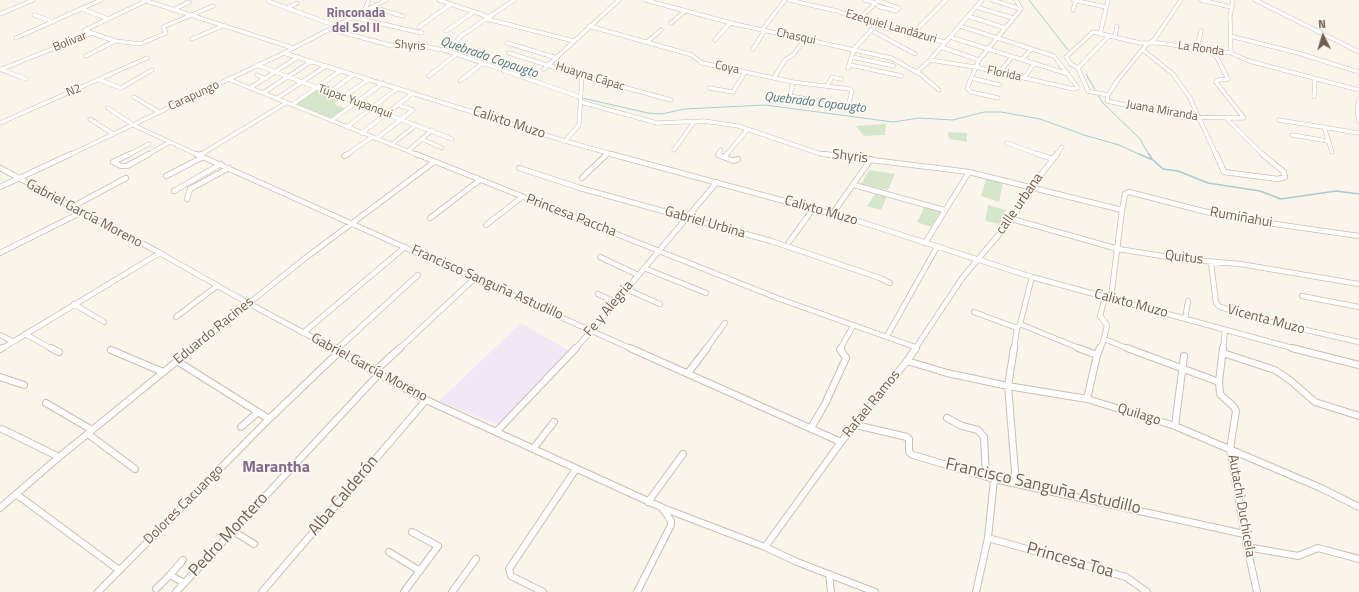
<!DOCTYPE html>
<meta charset="utf-8">
<style>
body{margin:0}
#map{position:relative;width:1359px;height:592px;overflow:hidden;background:#faf5ea;font-family:"Titillium Web",sans-serif}
canvas{display:block}
.north{position:absolute;left:1303px;top:16px;width:40px;height:40px;-webkit-text-stroke:3px #fdf9f1;paint-order:stroke;rotate:355deg;font-size:11px;font-weight:700;line-height:16px;text-align:center;color:#725e51}
.north::after{content:'';display:block;margin:auto;width:14px;height:18px;background:#725e51;clip-path:polygon(50% 0,100% 100%,50% 72%,0 100%)}
</style>
<div id="map">
<canvas width="1359" height="592"></canvas>
<div class="north">N</div>
</div>
<script>
const c = document.querySelector('canvas').getContext('2d');
c.lineJoin = 'round';
function fillPath(path, color) {
  c.fillStyle = color;
  c.fill(path, 'evenodd');
}
function toPath(rows) {
  const path = new Path2D();
  for (const r of rows) {
    path.moveTo(r[0], r[1]);
    for (let i = 2; i < r.length; i += 2) path.lineTo(r[i], r[i + 1]);
  }
  return path;
}
function stroke(path, color, width, dash) {
  c.strokeStyle = color;
  c.lineWidth = width;
  c.lineCap = dash ? 'butt' : 'round';
  c.setLineDash(dash || []);
  c.stroke(path);
}
function label(font, color, halo, rows, align = 'center') {
  c.font = font + ' "Titillium Web",sans-serif';
  c.lineWidth = 3;
  c.setLineDash([]);
  c.textBaseline = 'middle';
  c.strokeStyle = halo;
  c.fillStyle = color;
  for (const [text, x, y, turn = 0] of rows) {
    c.save();
    c.translate(x, y);
    c.rotate((+turn || 0) * Math.PI / 180);
    c.textAlign = isNaN(turn) ? turn : align;
    if (halo) c.strokeText(text, 0, 0);
    c.fillText(text, 0, 0);
    c.restore();
  }
}
const education = toPath([
 [521,323,571,352,501,426,439,401]
]);
const green = toPath([
 [316,90,340,99,334,104,346,109,332,120,294,105],
 [886,124,885,135,864,136,856,126],
 [948,132,967,133,967,142,949,139],
 [869,170,895,174,888,190,861,184],
 [986,179,1003,183,999,202,981,196],
 [876,193,887,196,881,210,867,206],
 [988,205,1006,210,999,224,985,221],
 [925,206,941,211,931,227,917,222]
]);
const streamFar1 = toPath([
 [1029,0,1068,50],
 [442,51,480,64],
 [1086,74,1096,91],
 [1098,95,1103,103,1140,139,1149,155],
 [582,98,648,113,662,114,684,109,765,105,893,122,919,118,953,120,984,112,1001,112,1040,119,1084,135,1119,145,1141,155]
]);
const stream = toPath([
 [1139,154,1153,160,1163,169,1178,171,1208,183,1260,191,1281,199,1336,191,1359,194],
 [1149,154,1152,159]
]);
const minorFar2 = toPath([
 [144,0,293,48],
 [439,0,489,17],
 [645,0,735,24,891,58,920,74,939,90],
 [789,0,837,11,886,28,945,42],
 [865,0,876,3],
 [992,0,1021,9],
 [1016,0,1021,9],
 [1073,0,1106,7],
 [1181,0,1154,40,1146,45,1117,81,1108,95,1107,101,1181,117,1244,118,1216,82,1218,80,1228,79,1213,50],
 [1201,0,1231,7],
 [1255,0,1359,52],
 [268,1,336,26],
 [878,1,899,8,896,11,878,6],
 [372,7,403,16],
 [976,7,1013,18],
 [287,8,297,3],
 [82,9,108,19],
 [173,10,189,2],
 [1073,10,1076,1],
 [364,11,369,0],
 [0,14,33,0],
 [34,15,54,22],
 [968,16,1005,28],
 [352,17,422,33],
 [860,18,879,0],
 [487,19,574,41],
 [671,23,685,11],
 [589,26,692,55,702,63,793,82,850,89,852,91,847,110],
 [419,27,451,4],
 [330,29,389,45,418,45,448,51,580,97],
 [762,30,785,0],
 [871,30,915,54],
 [446,31,474,12],
 [92,33,115,41,140,44,166,33,163,27,213,6],
 [912,34,946,0],
 [1100,34,1108,0],
 [1230,36,1298,53,1359,72],
 [950,37,1068,74],
 [1115,37,1117,26],
 [16,38,101,0],
 [192,39,222,26],
 [715,40,730,23],
 [647,42,661,30],
 [507,43,557,58],
 [941,47,979,60],
 [452,48,486,57],
 [1197,48,1201,31],
 [753,49,765,30],
 [1143,50,1173,74,1190,98,1216,155],
 [448,51,461,36,514,0],
 [284,53,565,141,615,155],
 [509,53,582,76,671,100],
 [1231,53,1230,16,1233,0],
 [86,56,115,41],
 [852,57,894,66],
 [930,60,975,67,1074,89,1078,88,1054,56,960,26],
 [1022,60,1031,49],
 [257,65,452,139],
 [850,65,902,76],
 [848,68,854,49,877,24],
 [1078,68,1071,64,1066,57,1093,32,1140,43,1159,43,1231,53,1249,61,1359,90],
 [0,69,26,79],
 [544,69,619,0],
 [0,70,92,33,85,30,146,1],
 [917,72,930,60,982,0],
 [999,73,1012,57],
 [257,75,265,79],
 [429,76,457,54],
 [774,78,785,60,793,55,805,39],
 [971,78,1000,85],
 [1024,78,1034,64],
 [228,79,418,155],
 [100,80,121,88,152,70],
 [460,81,483,63],
 [793,82,790,96,818,101],
 [827,86,832,77,841,79],
 [250,88,298,57],
 [709,88,733,92,745,72],
 [263,93,312,61],
 [329,93,353,75],
 [1108,95,1088,91,1078,68,1109,36],
 [134,97,159,112],
 [1314,97,1315,79],
 [342,98,369,79],
 [998,98,971,92,967,88,979,60,1021,9],
 [276,99,326,66],
 [1359,99,1357,110,1359,122],
 [581,102,657,123,704,121,738,126,818,153,831,155],
 [292,105,340,71],
 [398,105,413,110],
 [108,108,133,125,198,155],
 [90,119,113,134],
 [1227,119,1263,155],
 [1279,120,1359,133],
 [331,121,383,83],
 [0,123,147,58],
 [347,127,398,88],
 [1324,127,1332,152],
 [362,133,413,93],
 [1292,135,1328,141],
 [376,139,413,110],
 [422,139,442,148],
 [565,141,579,125,582,76],
 [1007,143,1040,155],
 [391,145,416,125],
 [674,150,694,122],
 [408,151,432,130],
 [69,155,284,53,386,0],
 [128,155,149,144],
 [147,155,170,142],
 [200,155,286,103],
 [346,155,372,137],
 [606,155,608,153],
 [718,155,721,150],
 [726,155,747,130],
 [1056,155,1062,147]
]);
const minorFar1 = toPath([
 [130,154,113,162,121,166,127,166,149,154],
 [196,154,632,349],
 [416,154,777,298,915,347],
 [611,154,858,221,1032,277,1296,349],
 [719,154,718,155,734,161,738,159],
 [823,154,969,172,1122,210],
 [1037,154,1053,159],
 [1216,154,1224,172,1278,179,1285,177,1284,172,1262,154],
 [199,155,201,154],
 [344,156,348,154],
 [724,157,727,154],
 [0,168,160,253,248,303,334,349],
 [519,168,580,188,771,241,880,278,890,283],
 [166,176,203,157],
 [582,178,607,154],
 [854,185,944,210],
 [0,187,71,154],
 [174,191,221,164],
 [187,199,190,189,229,168],
 [72,207,126,178],
 [833,213,871,159],
 [430,218,480,180],
 [1012,219,1118,249,1181,259,1240,264,1359,284],
 [486,225,522,197],
 [789,242,814,208],
 [925,243,969,172],
 [0,253,82,212],
 [600,257,638,275],
 [1211,262,1216,303,1220,307,1271,322,1359,342],
 [644,268,706,293],
 [626,289,660,304],
 [598,294,615,302],
 [1302,296,1359,307],
 [1111,298,1122,210,1125,194,1129,192,1226,217,1359,236],
 [74,304,104,322],
 [974,312,1017,328],
 [176,317,217,286],
 [1185,319,1188,301],
 [1020,324,1081,349],
 [303,333,405,247],
 [25,334,52,349],
 [0,335,12,341],
 [887,336,937,247],
 [1104,339,1129,349],
 [1,349,160,253],
 [192,349,304,259,434,162],
 [337,349,418,275],
 [399,349,475,278],
 [575,349,592,330,717,182],
 [706,349,725,323],
 [840,349,853,326],
 [915,349,963,277,1012,219,1031,187,1057,154],
 [1014,349,1017,328,1020,324,1032,277],
 [1100,349,1104,339,1107,325,1100,316,1105,297],
 [1223,349,1225,330]
]);
const minor = toPath([
 [51,348,59,352],
 [332,348,426,400,663,508,765,547,797,562,875,592],
 [630,348,841,442],
 [1014,348,1008,386,1016,484],
 [1078,348,1097,355],
 [1127,348,1219,382],
 [1223,348,1219,382,1220,394,1234,407,1236,411,1230,449,1247,547,1257,592],
 [1292,348,1359,365],
 [0,349,2,348],
 [111,350,163,372],
 [335,350,338,348],
 [1223,353,1275,370,1291,381,1315,402,1359,416],
 [177,361,269,419],
 [907,361,947,373,1008,386,1087,399,1175,426,1321,488,1359,507],
 [375,371,400,348],
 [688,373,707,348],
 [0,377,24,385],
 [1087,399,1097,355,1100,348],
 [46,403,92,430],
 [947,418,962,426,978,430,984,437,986,476],
 [856,425,907,437,909,439,909,452,913,455,994,479,1244,534],
 [1175,426,1184,356],
 [241,427,258,412],
 [811,428,825,404,846,358,840,349,841,348],
 [2,429,59,457],
 [496,432,576,348],
 [88,434,135,469],
 [533,449,554,422],
 [16,494,119,570],
 [648,502,683,454],
 [0,508,59,457,193,348],
 [233,531,254,544],
 [988,538,1126,577,1147,592],
 [765,547,841,442,907,361,916,348],
 [1247,547,1298,556,1318,548,1359,559],
 [389,552,420,571],
 [183,560,170,575,184,583],
 [829,574,831,592],
 [156,589,170,575],
 [98,592,269,419,339,352],
 [176,592,379,374],
 [262,592,426,400],
 [404,592,438,546,412,532],
 [452,592,476,559],
 [543,592,511,576,509,569,576,469],
 [637,592,671,525,671,521,663,509],
 [976,592,988,538,994,479]
]);
const farStreetnames = [
 ["Ezequiel Landázuri",891,27,16],
 ["Chasqui",796,37,12],
 ["Bolivar",70,42,-22],
 ["Shyris",410,46,4],
 ["La Ronda",1201,49,8],
 ["Coya",727,68,12],
 ["Florida",1004,74,12],
 ["Huayna Cápac",590,77,17],
 ["N2",74,91,-23],
 ["Carapungo",194,96,-25],
 ["Túpac Yupanqui",355,102,20],
 ["Juana Miranda",1162,111,10]
];
const farNeighbourhoodnames = [
 ["Rinconada",356,14],
 ["del Sol II",356,29]
];
const farWaternames = [
 ["Quebrada Copaugto",489,58,19],
 ["Quebrada Copaugto",815,103,7]
];
const streetNames = [
 ["Calixto Muzo",509,123,18],
 ["Shyris",850,157,7],
 ["calle urbana",1020,204,-55],
 ["Calixto Muzo",821,211,16],
 ["Gabriel García Moreno",84,214,28],
 ["Princesa Paccha",571,216,21],
 ["Rumiñahui",1241,218,10],
 ["Gabriel Urbina",705,223,16],
 ["Quitus",1184,258,7],
 ["Francisco Sanguña Astudillo",487,283,24],
 ["Calixto Muzo",1131,304,15],
 ["Fe y Alegria",609,309,-50],
 ["Vicenta Muzo",1266,320,15],
 ["Eduardo Racines",214,331,-39],
 ["Gabriel García Moreno",369,368,28],
 ["Rafael Ramos",872,404,-51],
 ["Quilago",1139,415,17],
 ["Dolores Cacuango",184,505,-45],
 ["Autachi Duchicela",1241,506,80]
];
const quarterNames = [
 ["Marantha",276,468]
];
const nearStreetnames = [
 ["Francisco Sanguña Astudillo",1043,487,13],
 ["Alba Calderón",344,496,-50],
 ["Pedro Montero",229,535,-47],
 ["Princesa Toa",1070,561,16]
];
fillPath(education, '#f1e7f7');
fillPath(green, '#d5e6ca');
stroke(streamFar1, '#a9cad2', 1);
stroke(stream, '#a9cad2', 1.5);
stroke(minorFar2, '#cbbdb1', 4.5);
stroke(minorFar1, '#cbbdb1', 6);
stroke(minor, '#cbbdb1', 8);
stroke(minorFar2, '#fff', 3.5);
stroke(minorFar1, '#fff', 4.5);
stroke(minor, '#fff', 6);
label('12px', '#725e51', '#fdf9f1', farStreetnames);
label('bold 13px', '#82698d', '#fdf9f1', farNeighbourhoodnames);
label('italic 13px', '#4d7782', '#fdf9f1', farWaternames);
label('14px', '#725e51', '#fdf9f1', streetNames);
label('bold 16px', '#82698d', '#fdf9f1', quarterNames);
label('17px', '#725e51', '#fdf9f1', nearStreetnames);
</script>
